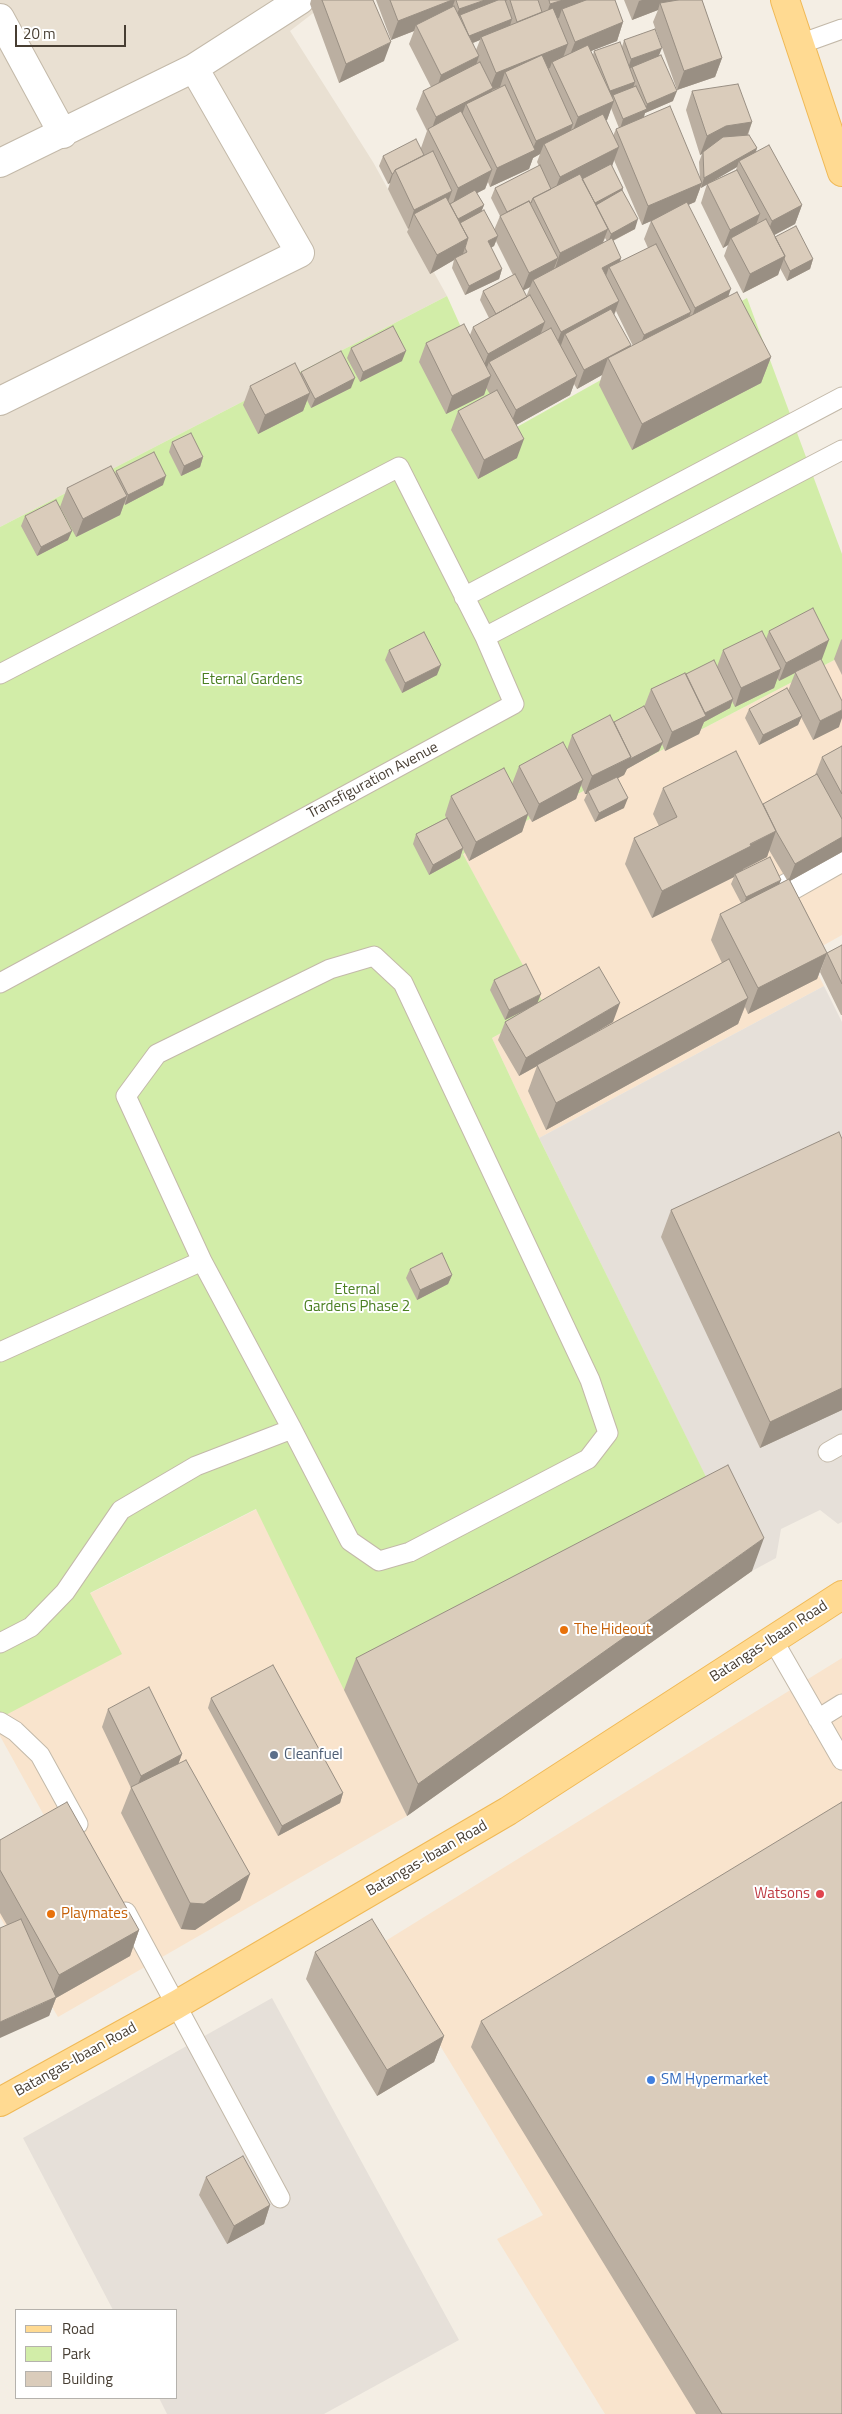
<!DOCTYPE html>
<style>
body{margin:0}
#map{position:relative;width:842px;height:2414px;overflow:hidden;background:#f4eee4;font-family:"Titillium Web",sans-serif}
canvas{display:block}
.legend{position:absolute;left:15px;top:2309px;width:162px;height:90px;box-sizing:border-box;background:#fff;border:1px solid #b5b2ad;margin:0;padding:6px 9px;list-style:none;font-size:15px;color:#473e33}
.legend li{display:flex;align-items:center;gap:10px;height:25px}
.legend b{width:25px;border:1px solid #b5b2ad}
.scale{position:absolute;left:15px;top:25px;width:111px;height:22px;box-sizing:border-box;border:2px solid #473e33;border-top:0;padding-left:6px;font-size:15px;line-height:18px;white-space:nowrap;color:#473e33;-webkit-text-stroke:4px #fff;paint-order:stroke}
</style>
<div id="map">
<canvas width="842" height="2414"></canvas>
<ul class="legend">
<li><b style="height:6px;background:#ffda92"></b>Road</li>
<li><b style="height:14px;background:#d2eda8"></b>Park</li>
<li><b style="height:14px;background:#daccbb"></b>Building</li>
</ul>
<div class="scale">20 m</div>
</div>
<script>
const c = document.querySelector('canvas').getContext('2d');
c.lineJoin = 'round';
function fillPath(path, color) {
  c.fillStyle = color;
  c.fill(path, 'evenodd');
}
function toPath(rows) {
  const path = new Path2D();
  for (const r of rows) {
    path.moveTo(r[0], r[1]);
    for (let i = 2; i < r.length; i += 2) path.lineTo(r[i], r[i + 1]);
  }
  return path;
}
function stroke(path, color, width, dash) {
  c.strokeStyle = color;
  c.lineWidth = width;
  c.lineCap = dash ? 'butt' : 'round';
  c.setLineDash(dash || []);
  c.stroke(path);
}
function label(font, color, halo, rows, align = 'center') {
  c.font = font + ' "Titillium Web",sans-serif';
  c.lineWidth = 4;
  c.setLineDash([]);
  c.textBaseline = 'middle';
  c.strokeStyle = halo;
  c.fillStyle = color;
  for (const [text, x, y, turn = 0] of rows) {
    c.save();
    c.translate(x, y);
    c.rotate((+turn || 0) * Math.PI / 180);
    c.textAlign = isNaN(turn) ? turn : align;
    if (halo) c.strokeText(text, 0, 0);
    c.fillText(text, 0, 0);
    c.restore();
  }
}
const residential = toPath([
 [0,0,330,0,290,31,373,162,447,296,0,527]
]);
const commercial = toPath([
 [842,656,842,935,808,954,824,986,539,1138,492,1038,545,1008,463,854],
 [257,1509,407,1816,58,2017,0,1917,0,1858,51,1828,0,1736,0,1718,89,1594],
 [842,1658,842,2414,605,2414,497,2239,543,2215,379,1945]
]);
const industrial = toPath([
 [824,986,842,1022,842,1522,838,1524,820,1510,781,1529,776,1558,752,1571,539,1138],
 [272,1998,459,2340,324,2414,167,2414,159,2398,176,2398,176,2310,113,2310,23,2138]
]);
const green = toPath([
 [447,296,508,432,747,298,842,554,842,656,463,854,546,1008,492,1038,539,1138,716,1497,344,1690,256,1509,90,1593,122,1654,0,1718,0,527]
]);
const lane = toPath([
 [800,44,842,29],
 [464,597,842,397],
 [485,637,842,450],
 [0,674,399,467,485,637,514,704,0,983],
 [202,1261,126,1096,157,1054,330,969,374,956,403,983,590,1380,608,1433,588,1459,410,1552,379,1561,350,1541,292,1429],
 [0,1352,202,1261,292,1429,196,1466,121,1510,65,1592,31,1627,0,1643],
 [828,1452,842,1444],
 [773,1640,842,1760],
 [818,1719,842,1704],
 [0,1722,15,1731,40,1755,78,1824],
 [126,1912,280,2198]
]);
const street = toPath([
 [0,18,63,134],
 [0,163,194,68,300,0],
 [0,401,300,253,194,68],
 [759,904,842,857]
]);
const primary = toPath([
 [785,0,842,172],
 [0,2102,176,2005,508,1811,842,1595]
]);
const wall = toPath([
 [311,0,373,0,384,61,339,83,310,4],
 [376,0,615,0,623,22,617,41,591,51,593,55,594,51,622,47,624,40,659,56,673,101,645,113,644,117,700,179,699,162,702,154,700,155,686,110,692,91,752,122,748,135,757,148,756,152,802,205,795,224,774,235,775,237,813,259,810,269,787,281,780,268,778,275,743,293,724,256,728,245,723,248,701,203,707,184,736,170,737,167,701,188,701,186,695,202,688,205,729,296,771,357,761,383,632,450,599,385,602,375,577,389,574,384,570,395,516,425,517,458,478,479,451,430,458,411,490,394,486,388,484,395,446,414,419,362,426,343,470,335,473,327,489,318,480,300,483,291,513,275,496,241,494,246,491,248,502,269,499,279,465,295,452,268,454,260,430,274,407,232,409,228,408,229,388,189,390,183,388,184,379,166,383,156,421,148,427,131,416,109,423,91,431,87,409,44,414,31,391,40],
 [480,40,476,50,473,43],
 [611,108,619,128,616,129,613,136,606,120,607,120],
 [540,154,537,162,539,166,495,188,491,198,500,216,494,230,481,212,484,205,477,193,485,189,488,182,490,187,529,169,533,158],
 [614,160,642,225,651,221,644,239,648,248,620,262,621,258,613,241,635,229,622,191,623,188,612,166],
 [605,238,607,241,603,243],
 [530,287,526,297,523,291],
 [616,311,633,346,630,347,614,315],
 [624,0,702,0,722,58,715,77,677,90,653,22,658,10,632,20],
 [351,348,402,361,360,382,347,358],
 [301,372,351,388,311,408,307,400,303,411,258,434,243,405,250,386,300,374],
 [172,442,203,457,200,467,181,476,169,452],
 [116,471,163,485,125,505,124,503,120,515,76,537,60,507,67,488,115,474],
 [25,516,68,540,37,556,21,526],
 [769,631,822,659,821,659,839,727,813,740,801,717,798,725,759,745,745,718,749,709,788,691,795,673,779,681,777,678,774,688,735,707,732,701,730,708,704,722,699,734,665,751,662,744,659,751,627,769,624,775,618,778,624,808,595,822,584,800,587,794,585,794,581,785,576,799,532,822,528,815,522,832,469,861,463,849,460,858,429,875,413,844,416,834,446,818,445,815,451,796,512,784,519,766,567,750,572,735,614,722,644,707,651,689,686,674,717,667,723,650,766,639],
 [842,639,842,675,834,659,841,640],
 [389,650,437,675,402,693,385,660],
 [842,746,842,852,790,881,827,953,817,979,748,1014,745,1007,738,1024,546,1130,528,1091,537,1066,519,1076,498,1040,505,1022,523,1011,505,1020,490,990,494,980,538,1002,613,1022,579,1042,722,963,711,940,720,914,741,903,731,884,734,877,652,918,625,864,634,838,659,826,653,814,663,788,763,804,815,775,822,757],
 [769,850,787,880,780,884,743,870,767,857],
 [842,945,842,1015,841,1015,820,972,827,953],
 [842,1139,842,1410,760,1448,661,1237,671,1210],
 [410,1269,452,1275,448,1284,417,1300,406,1278],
 [752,1571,407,1816,344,1690,356,1658],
 [211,1698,343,1793,340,1803,278,1836,208,1708],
 [108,1709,182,1754,178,1764,240,1900,195,1930,181,1929,121,1813,131,1788,102,1727],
 [0,1840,139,1930,130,1956,56,1998,49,2016,7,1925,0,1913],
 [315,1952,444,2036,434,2062,377,2096,306,1979],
 [481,2021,842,2414,696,2414,471,2047],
 [206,2177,270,2205,264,2224,227,2244,199,2195]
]);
const shadedWall = toPath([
 [452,0,455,0,449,17,416,25,414,31,391,40,398,21],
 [485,0,508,0,461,17,460,15,459,18,455,19,459,9],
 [563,0,609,0,562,9,559,18,543,23,550,4],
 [642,0,682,0,660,3,658,10,632,20,639,1],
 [512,19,509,29,481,37,480,40,465,46,468,36],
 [623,22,617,41,568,60,575,42],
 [391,42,384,61,339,83,346,64],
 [568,44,561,63,552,62,550,68,510,83,505,72,500,87,492,90,486,107,466,104,460,120,430,134,436,117,489,90,496,73],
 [662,48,658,58,628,69,631,59],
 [479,56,473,74,435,94,441,75],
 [722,58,715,77,677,90,684,71],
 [635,82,632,91,613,95,612,99,606,101,610,91],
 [677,91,673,101,645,113,643,119,620,129,623,119,645,110,647,104],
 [614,101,607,120,571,136,578,117],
 [752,122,745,141,703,152,702,154,700,155,707,136,726,126],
 [573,124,567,142,544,144,540,154,533,158,529,169,490,187,497,168,532,151,536,141],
 [619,147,612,166,553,195,560,177],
 [757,148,753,158,739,161,737,167,701,188,704,178],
 [492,170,485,189,452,206,458,188],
 [392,174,393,174,390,183,388,184],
 [702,183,695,202,642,225,648,206],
 [623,188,619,198,598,209,593,204],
 [452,191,446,207,414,214,409,228,408,229,414,210],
 [484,205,480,215,455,228,454,221],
 [802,205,795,224,765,240,772,221],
 [760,214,753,233,731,238,728,245,723,248,730,230],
 [638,219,635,229,608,243,611,234],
 [608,229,601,247,554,272,560,253],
 [498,236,494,246,484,251,488,241],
 [468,238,462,257,455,258,454,260,430,274,437,255],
 [785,256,778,275,743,293,750,274],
 [558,258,551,276,533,280,530,287,522,291,529,273],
 [621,258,615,276,609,267,604,282,602,268],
 [813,259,810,269,787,281,790,271],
 [502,269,499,279,465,295,469,286],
 [731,289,724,308,689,326,695,308],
 [619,301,612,320,565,334,560,348,554,351,561,332],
 [691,312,684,330,637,354,644,335],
 [545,322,538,341,489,362,486,370,481,373,488,354],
 [631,345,624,364,608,358,602,375,577,389,584,370],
 [406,351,402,361,360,382,363,372],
 [771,357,761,383,632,450,642,424],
 [491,376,484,395,446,414,452,396],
 [577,376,570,395,509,429,516,410],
 [355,378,351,388,311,408,315,399],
 [310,393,303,411,258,434,265,415],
 [524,439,517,458,478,479,484,460],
 [203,457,200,467,181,476,184,466],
 [166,476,163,485,125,505,128,495],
 [127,496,120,515,76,537,83,519],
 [72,531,68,540,37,556,41,547],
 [829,640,822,659,779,681,786,663],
 [441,665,437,675,402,693,405,683],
 [781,669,774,688,735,707,741,688],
 [733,699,730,708,704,722,699,734,665,751,672,732,703,714],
 [842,710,842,718,839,727,813,740,820,721],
 [802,716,798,725,759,745,763,735],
 [663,742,659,751,627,769,624,775,589,793,588,791,587,794,585,794,592,776],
 [583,780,576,799,532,822,539,804],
 [628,798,624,808,595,822,599,813],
 [528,814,522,832,469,861,476,842],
 [776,831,767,857,743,869,742,873,735,874,734,877,652,918,662,891],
 [842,837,842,852,788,882,795,864],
 [463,848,460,858,429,875,433,865],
 [781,880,777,890,743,907,746,897],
 [827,953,817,979,748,1014,758,988],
 [541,994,537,1004,505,1020,509,1010],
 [748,998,738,1024,546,1130,556,1103],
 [620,1003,613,1022,538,1066,537,1065,537,1066,519,1076,526,1058],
 [452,1275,448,1284,417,1300,420,1290],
 [842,1388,842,1410,760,1448,770,1422],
 [764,1538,752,1571,407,1816,418,1784],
 [182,1754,175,1773,134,1795,141,1776],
 [343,1793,340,1803,278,1836,282,1826],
 [250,1874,240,1900,195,1930,181,1929,190,1903],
 [139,1930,130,1956,56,1998,49,2016,0,2038,0,2022,50,2000,59,1975],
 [444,2036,434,2062,377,2096,387,2070],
 [270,2205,264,2224,227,2244,234,2226]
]);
const building = toPath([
 [322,0,373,0,391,42,346,64,322,0],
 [390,0,452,0,398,21,390,0],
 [456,0,485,0,459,9,456,0],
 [498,0,505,0,512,19,469,36,460,15,498,0],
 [510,0,538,0,542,12,517,22,510,0],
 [549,0,563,0,550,4,549,0],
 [586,0,615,0,623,22,575,42,562,9,586,0],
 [678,0,702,0,722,58,684,71,660,3,678,0],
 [454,6,479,56,441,75,416,25,454,6],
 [553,8,568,44,496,73,481,37,553,8],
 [655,29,662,48,631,59,624,40,655,29],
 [620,42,635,82,610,91,594,51,620,42],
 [588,45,614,101,578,117,552,62,588,45],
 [542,55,573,124,536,141,505,72,542,55],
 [661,55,677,91,647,104,632,67,661,55],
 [480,62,493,88,436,117,423,91,480,62],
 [738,84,752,122,726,126,707,136,692,91,738,84],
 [505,85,535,150,497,168,466,104,505,85],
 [636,86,647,109,623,119,613,95,636,86],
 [670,106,702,183,648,206,616,129,670,106],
 [461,111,492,170,458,188,428,129,461,111],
 [603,114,619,147,560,177,544,144,603,114],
 [749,135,757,148,704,178,703,152,723,137,749,135],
 [416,139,424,155,395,170,393,174,392,174,383,156,416,139],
 [769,145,802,205,772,221,739,161,769,145],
 [433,151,452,191,414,210,395,170,433,151],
 [611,164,623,188,595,203,582,179,611,164],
 [540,165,551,189,533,198,531,203,530,203,529,201,507,212,495,188,540,165],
 [737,170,760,214,730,230,707,184,737,170],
 [580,174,608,229,560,253,533,198,580,174],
 [475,190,484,205,458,219,450,204,475,190],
 [622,190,638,219,611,234,596,205,622,190],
 [446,197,468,238,437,255,414,214,446,197],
 [529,201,558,258,529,273,500,216,529,201],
 [687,202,731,289,695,308,651,221,687,202],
 [484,210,498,236,488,241,502,269,469,286,455,258,467,252,465,248,468,238,460,223,484,210],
 [766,219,785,256,750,274,731,238,766,219],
 [796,226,813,259,790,271,784,259,785,256,775,237,796,226],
 [612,238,621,258,602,268,619,301,561,332,533,280,612,238],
 [656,244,691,312,644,335,609,267,656,244],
 [515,274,527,297,496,314,483,291,515,274],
 [737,292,771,357,642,424,608,358,737,292],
 [530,295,545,322,488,354,473,327,530,295],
 [611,309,631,345,584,370,565,334,611,309],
 [464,324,491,376,452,396,426,343,464,324],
 [393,326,406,351,363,372,351,348,393,326],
 [551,328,577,376,516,410,489,362,551,328],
 [341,351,355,378,315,399,301,372,341,351],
 [295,363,310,393,265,415,250,386,295,363],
 [497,390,524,439,484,460,458,411,497,390],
 [191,433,203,457,184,466,172,442,191,433],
 [154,452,166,476,128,495,116,471,154,452],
 [111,466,127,496,83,519,67,488,111,466],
 [56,500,72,531,41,547,25,516,56,500],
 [813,608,829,640,786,663,769,631,813,608],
 [762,631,781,669,741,688,723,650,762,631],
 [424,632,441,665,405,683,389,650,424,632],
 [821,659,842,701,842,710,820,721,795,672,821,659],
 [714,660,733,699,705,713,686,674,714,660],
 [685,673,706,716,672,732,651,689,685,673],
 [787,688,802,716,763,735,749,709,787,688],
 [644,706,663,742,630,759,631,757,614,722,644,706],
 [610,715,631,757,592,776,572,735,610,715],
 [563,742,583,780,539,804,519,766,563,742],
 [842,746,842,794,822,757,842,746],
 [736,751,776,831,750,844,751,846,662,891,634,838,677,817,663,788,736,751],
 [504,768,528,814,476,842,451,796,504,768],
 [817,774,842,819,842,837,795,864,776,831,763,804,817,774],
 [617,777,628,798,599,813,588,791,617,777],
 [447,818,463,848,433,865,416,834,447,818],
 [770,857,781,880,746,897,735,874,770,857],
 [789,879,827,953,758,988,720,914,789,879],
 [842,945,842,984,827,953,842,945],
 [729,959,748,998,556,1103,537,1065,729,959],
 [526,964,541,994,509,1010,494,980,526,964],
 [599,967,620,1003,526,1058,505,1022,599,967],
 [839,1132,842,1139,842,1388,770,1422,671,1210,839,1132],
 [442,1253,452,1275,420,1290,410,1269,442,1253],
 [728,1465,764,1538,418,1784,356,1658,728,1465],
 [273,1665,343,1793,282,1826,211,1698,273,1665],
 [149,1687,182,1754,141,1776,108,1709,149,1687],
 [186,1760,250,1874,204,1904,190,1903,131,1787,186,1760],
 [67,1802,139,1930,59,1975,0,1870,0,1840,67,1802],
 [842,1802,842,2414,722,2414,481,2021,842,1802],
 [21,1919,56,1997,0,2022,0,1928,21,1919],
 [372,1919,444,2036,387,2070,315,1952,372,1919],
 [243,2156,270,2205,234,2226,206,2177,243,2156]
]);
const markers = [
 [564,1630,5,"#e8710a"],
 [274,1755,5,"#5c6f8a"],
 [820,1894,5,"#e0444e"],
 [51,1914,5,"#e8710a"],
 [651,2080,5,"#3f7fe0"]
];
const parkNames = [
 ["Eternal Gardens",252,680],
 ["Eternal",357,1290],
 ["Gardens Phase 2",357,1307]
];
const streetNames = [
 ["Transfiguration Avenue",373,781,-28],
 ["Batangas-Ibaan Road",769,1642,-33],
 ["Batangas-Ibaan Road",427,1859,-30],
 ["Batangas-Ibaan Road",76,2060,-29]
];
const foodNames = [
 ["The Hideout",574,1630],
 ["Playmates",61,1914]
];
const serviceNames = [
 ["Cleanfuel",284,1755]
];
const healthNames = [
 ["Watsons",810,1894]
];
const shopNames = [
 ["SM Hypermarket",661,2080]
];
fillPath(residential, '#e9e0d2');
fillPath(commercial, '#f9e4cd');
fillPath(industrial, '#e6e0d9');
fillPath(green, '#d2eda8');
stroke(lane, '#c3b9a9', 21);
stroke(street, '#c3b9a9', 30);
stroke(primary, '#f0b956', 30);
stroke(lane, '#fff', 19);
stroke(street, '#fff', 28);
stroke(primary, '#ffda92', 28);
fillPath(wall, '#bbafa1');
fillPath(shadedWall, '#998f83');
fillPath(building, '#daccbb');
stroke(building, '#998f83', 1);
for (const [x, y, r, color] of markers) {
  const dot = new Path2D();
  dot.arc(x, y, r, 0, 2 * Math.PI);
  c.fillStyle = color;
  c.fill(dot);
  stroke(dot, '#fff', 2);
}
label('15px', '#4a7f21', '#fff', parkNames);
label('15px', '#473e33', '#fff', streetNames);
label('15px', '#c56008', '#fff', foodNames, 'left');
label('15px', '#4e5e75', '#fff', serviceNames, 'left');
label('15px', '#be3a42', '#fff', healthNames, 'right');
label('15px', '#366cbe', '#fff', shopNames, 'left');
</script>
